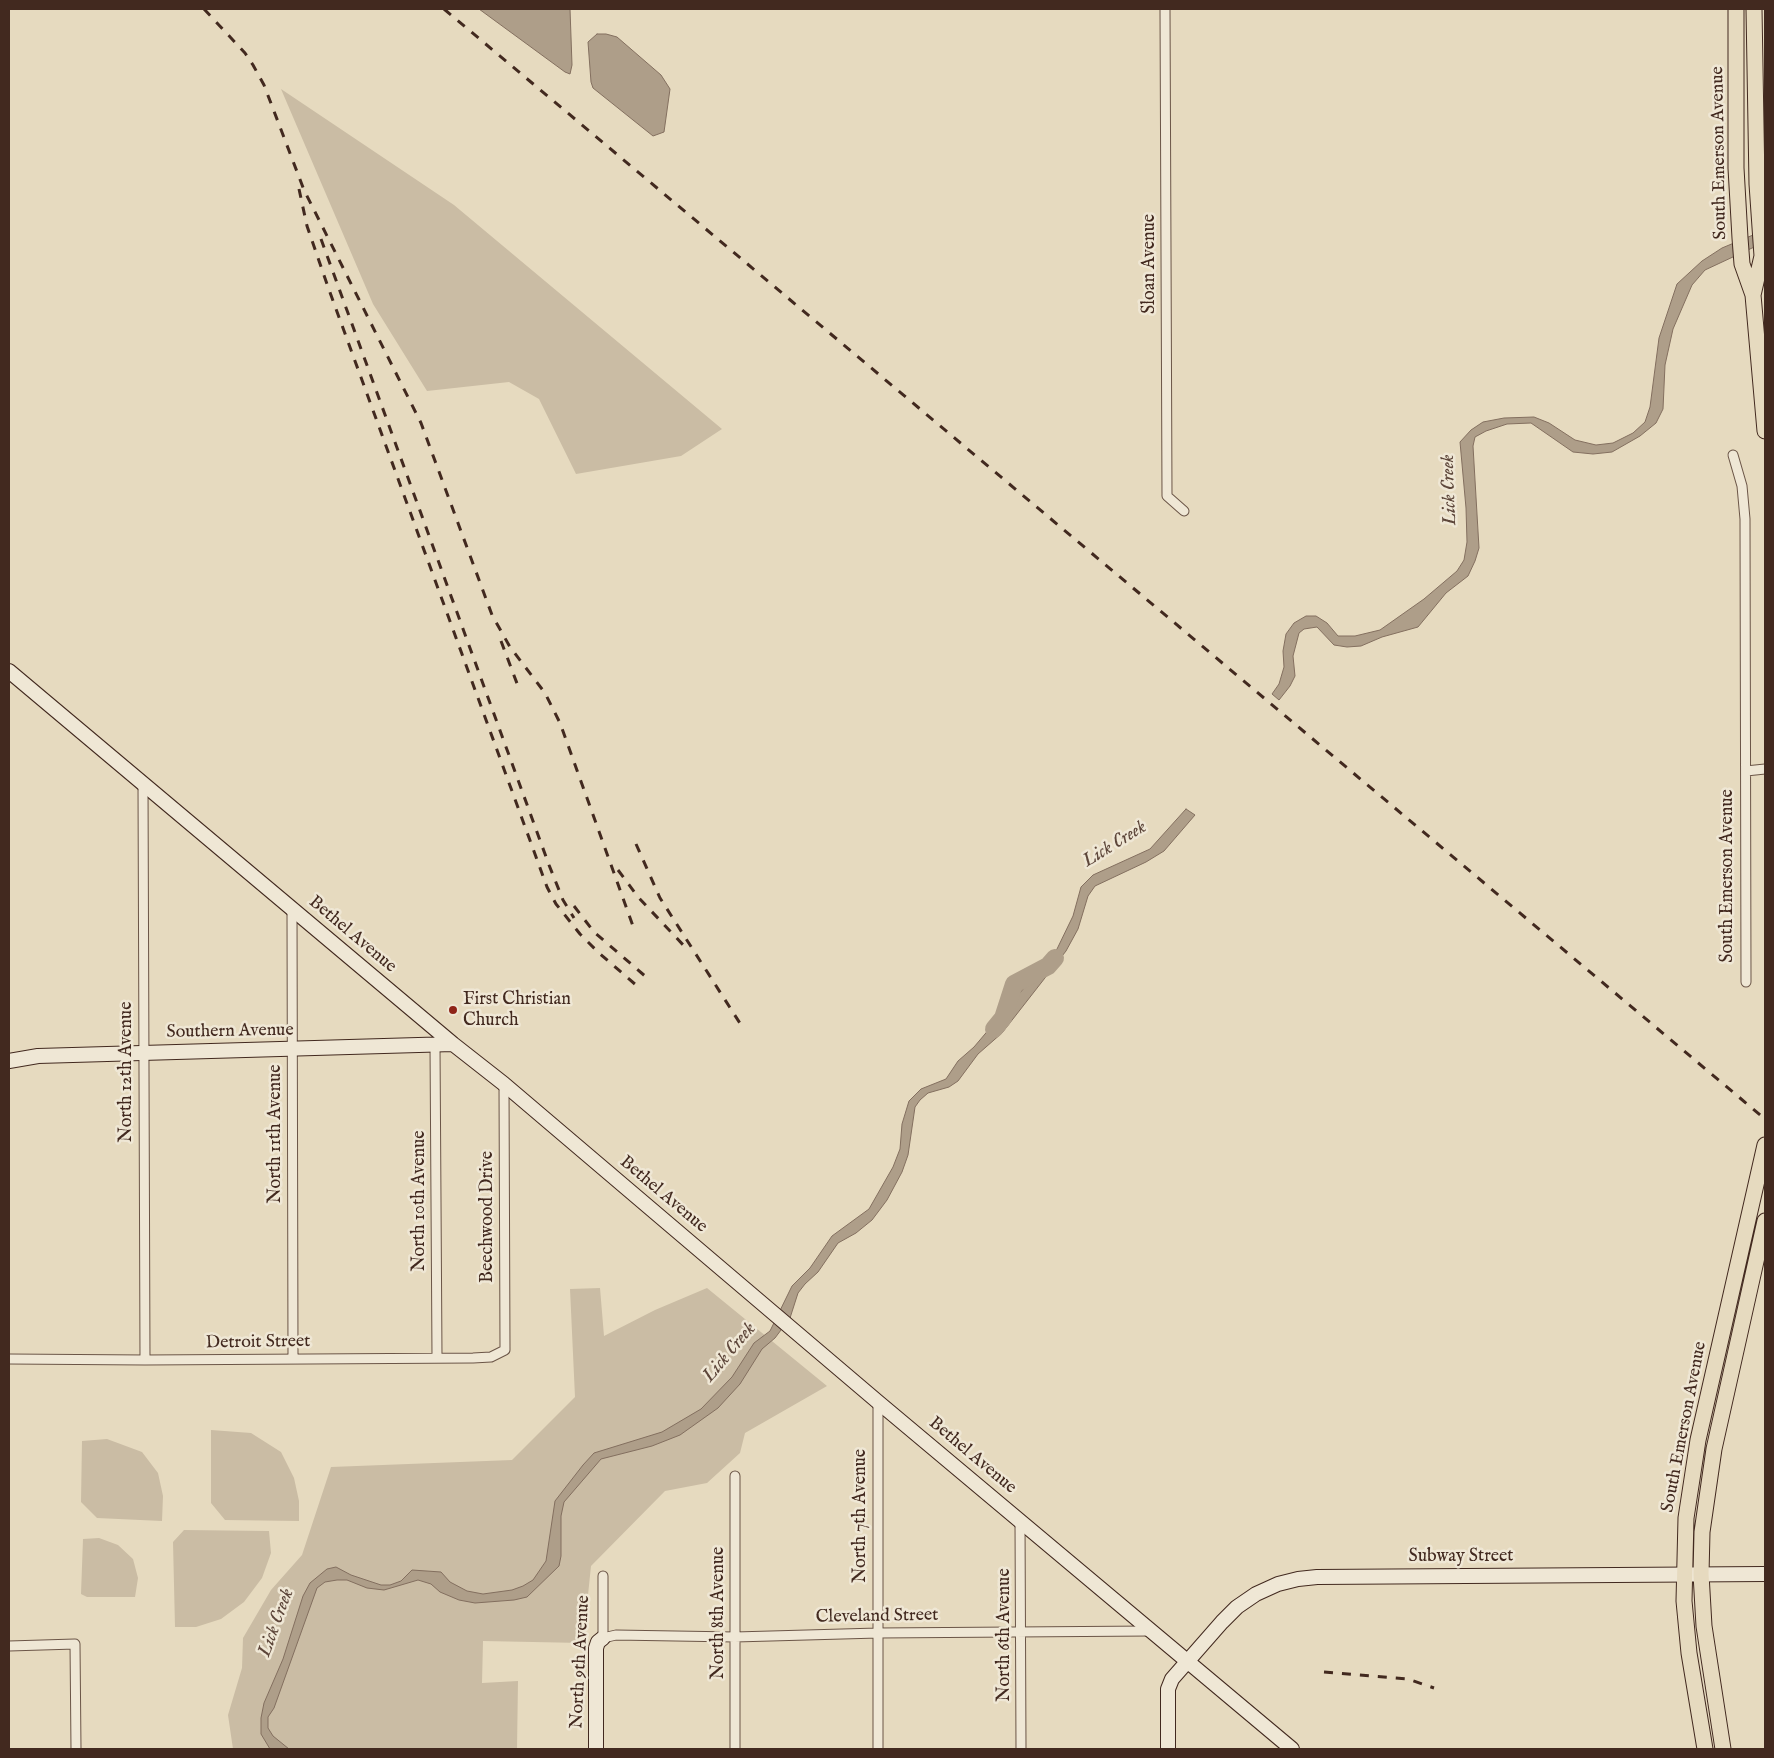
<!DOCTYPE html>
<style>
body{margin:0}
#map{position:relative;width:1774px;height:1758px;overflow:hidden;background:#e6dabf;font-family:"IM FELL English",serif}
canvas{display:block}
.frame{position:absolute;inset:0;border:10px solid #42291f;pointer-events:none}
</style>
<div id="map">
<canvas width="1774" height="1758"></canvas>
<div class="frame"></div>
</div>
<script>
const c = document.querySelector('canvas').getContext('2d');
c.lineJoin = 'round';
function fillPath(path, color) {
  c.fillStyle = color;
  c.fill(path, 'evenodd');
}
function toPath(rows) {
  const path = new Path2D();
  for (const r of rows) {
    path.moveTo(r[0], r[1]);
    for (let i = 2; i < r.length; i += 2) path.lineTo(r[i], r[i + 1]);
  }
  return path;
}
function stroke(path, color, width, dash) {
  c.strokeStyle = color;
  c.lineWidth = width;
  c.lineCap = dash ? 'butt' : 'round';
  c.setLineDash(dash || []);
  c.stroke(path);
}
function label(font, color, halo, rows, align = 'center') {
  c.font = font + ' "IM FELL English",serif';
  c.lineWidth = 5;
  c.setLineDash([]);
  c.textBaseline = 'middle';
  c.strokeStyle = halo;
  c.fillStyle = color;
  for (const [text, x, y, turn = 0] of rows) {
    c.save();
    c.translate(x, y);
    c.rotate((+turn || 0) * Math.PI / 180);
    c.textAlign = isNaN(turn) ? turn : align;
    if (halo) c.strokeText(text, 0, 0);
    c.fillText(text, 0, 0);
    c.restore();
  }
}
const green = toPath([
 [281,89,454,205,722,429,681,456,576,474,539,399,509,382,427,391,373,304],
 [600,1288,604,1336,655,1310,707,1288,827,1386,745,1433,740,1453,707,1483,665,1491,591,1566,583,1643,483,1641,482,1683,518,1681,517,1749,233,1749,228,1715,242,1668,243,1638,271,1590,302,1555,331,1467,512,1460,575,1397,570,1289],
 [211,1430,251,1433,281,1452,294,1478,299,1501,299,1521,225,1520,211,1503],
 [107,1439,142,1452,158,1473,163,1496,162,1521,97,1518,81,1502,82,1441],
 [184,1530,269,1531,271,1553,262,1578,244,1602,221,1619,196,1627,175,1627,173,1542],
 [99,1538,118,1545,133,1559,138,1578,135,1597,87,1597,81,1594,83,1539]
]);
const water = toPath([
 [479,9,570,9,572,65,570,74,565,72,479,9],
 [597,34,606,34,617,37,661,75,670,89,664,132,653,136,593,88,591,82,588,42,597,34],
 [1765,230,1765,242,1705,270,1692,285,1673,329,1665,365,1663,409,1656,423,1640,436,1612,452,1593,454,1573,452,1531,423,1507,424,1486,431,1475,437,1473,446,1479,548,1475,561,1468,576,1446,593,1418,627,1382,637,1361,646,1347,647,1334,645,1317,627,1304,629,1299,633,1293,656,1295,676,1290,686,1279,700,1272,694,1279,684,1284,667,1283,651,1286,634,1294,623,1306,616,1316,616,1327,623,1338,636,1355,636,1380,630,1424,599,1457,571,1464,560,1467,542,1466,508,1460,442,1471,430,1483,422,1504,418,1534,417,1549,423,1575,440,1596,445,1613,443,1633,433,1645,422,1650,407,1659,338,1677,284,1702,261,1722,248,1765,230],
 [1186,809,1195,815,1164,851,1146,862,1095,886,1088,896,1078,929,1066,951,1002,1033,978,1054,958,1081,949,1087,928,1093,920,1100,915,1107,908,1155,902,1172,887,1200,872,1220,856,1233,838,1243,818,1272,805,1284,798,1293,790,1318,775,1338,762,1349,740,1384,718,1408,680,1435,652,1446,601,1459,564,1502,561,1516,561,1556,559,1566,527,1597,514,1600,475,1603,459,1600,440,1592,431,1584,418,1580,384,1590,367,1588,347,1580,337,1580,325,1582,317,1588,274,1708,268,1717,268,1728,273,1736,289,1749,270,1749,261,1734,261,1718,264,1703,283,1659,303,1596,310,1583,327,1569,336,1567,351,1575,381,1585,390,1585,401,1581,412,1570,441,1572,450,1582,467,1591,483,1594,512,1590,523,1586,533,1580,546,1561,555,1501,583,1465,594,1453,662,1432,701,1409,732,1377,754,1343,770,1331,792,1286,810,1268,832,1236,869,1209,893,1167,900,1149,902,1124,909,1101,921,1089,946,1079,958,1061,974,1047,1057,949,1073,916,1081,887,1093,875,1150,849,1186,809]
]);
const river = toPath([
 [994,1029,1003,1018,1014,984,1048,966,1055,958]
]);
const street = toPath([
 [1165,9,1167,496,1184,511],
 [1733,455,1742,486,1745,519,1746,982],
 [1746,771,1765,769],
 [143,783,145,1360],
 [292,910,293,1358],
 [435,1045,437,1357],
 [9,1359,145,1360,473,1358,491,1357,505,1350,504,1084],
 [878,1402,878,1749],
 [735,1476,735,1749],
 [1020,1521,1021,1749],
 [603,1576,603,1638,616,1635,735,1637,878,1633,1151,1631],
 [9,1646,75,1644,76,1749]
]);
const secondary = toPath([
 [9,671,453,1044,504,1084,878,1402,1292,1749],
 [9,1061,38,1056,453,1044],
 [596,1749,596,1648,598,1642,603,1638],
 [1168,1749,1168,1689,1172,1679,1222,1622,1237,1607,1256,1594,1278,1584,1298,1579,1317,1577,1765,1574]
]);
const primary = toPath([
 [1736,9,1736,168,1740,238,1742,264,1753,295,1765,431],
 [1753,295,1762,256,1757,184,1754,9],
 [1705,1749,1689,1653,1684,1601,1686,1518,1698,1440,1765,1145],
 [1723,1749,1704,1626,1701,1574,1702,1532,1714,1449,1765,1221]
]);
const rail = toPath([
 [204,9,245,53,253,65,264,85,304,190,421,423,492,615,510,647,545,693,560,723,633,926],
 [444,9,1765,1119],
 [299,189,307,226,328,287,547,887,556,904,580,934,599,953,636,985],
 [321,239,549,865,563,900,574,918],
 [501,641,518,686],
 [636,844,660,898,743,1028],
 [618,870,638,897,687,949],
 [574,906,594,932,645,976],
 [1324,1672,1408,1679,1434,1688]
]);
const markers = [
 [453,1010,5,"#8f2418"]
];
const streetNames = [
 ["South Emerson Avenue",1720,153,-91],
 ["Sloan Avenue",1150,264,-90],
 ["South Emerson Avenue",1728,876,-90],
 ["Bethel Avenue",352,935,40],
 ["Southern Avenue",230,1032,-1],
 ["North 12th Avenue",127,1072,-90],
 ["North 11th Avenue",276,1134,-90],
 ["Bethel Avenue",663,1195,40],
 ["North 10th Avenue",420,1201,-90],
 ["Beechwood Drive",488,1217,-90],
 ["Detroit Street",258,1343,-1],
 ["South Emerson Avenue",1685,1427,-79],
 ["Bethel Avenue",972,1456,40],
 ["North 7th Avenue",861,1516,-90],
 ["Subway Street",1461,1557],
 ["North 8th Avenue",719,1613,-90],
 ["Cleveland Street",877,1617,-1],
 ["North 6th Avenue",1005,1635,-90],
 ["North 9th Avenue",581,1662,-87]
];
const poiNames = [
 ["First Christian",463,1000],
 ["Church",463,1021]
];
const waterNames = [
 ["Lick Creek",1450,490,-92],
 ["Lick Creek",1115,845,-32],
 ["Lick Creek",730,1353,-50],
 ["Lick Creek",277,1623,-70]
];
fillPath(green, '#cabca4');
fillPath(water, '#ae9e89');
stroke(water, '#836f5f', 1);
stroke(river, '#ae9e89', 18);
stroke(street, '#6b5547', 11);
stroke(secondary, '#42291f', 16);
stroke(primary, '#42291f', 17);
stroke(street, '#efe7d5', 9);
stroke(secondary, '#efe7d5', 14);
stroke(primary, '#e6dabf', 15);
stroke(rail, '#42291f', 3, [9, 9]);
for (const [x, y, r, color] of markers) {
  const dot = new Path2D();
  dot.arc(x, y, r, 0, 2 * Math.PI);
  c.fillStyle = color;
  c.fill(dot);
  stroke(dot, '#efe7d5', 2);
}
label('18px', '#42291f', '#efe7d5', streetNames);
label('18px', '#42291f', '#efe7d5', poiNames, 'left');
label('italic 19px', '#5d463a', '#efe7d5', waterNames);
</script>
